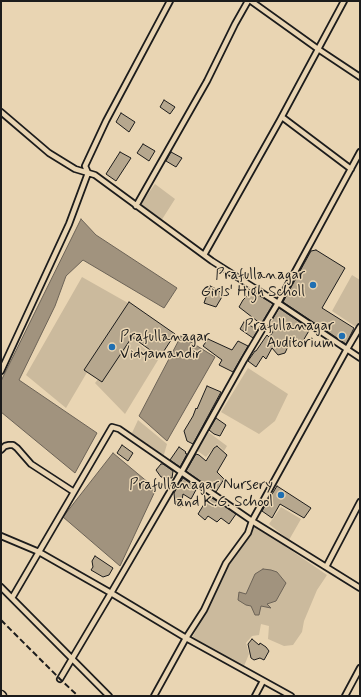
<!DOCTYPE html>
<style>
body{margin:0}
#map{position:relative;width:361px;height:697px;overflow:hidden;background:#e9d5b3;font-family:Mynerve,sans-serif}
canvas{display:block}
.frame{position:absolute;inset:0;border:2px solid #1c1c1c;pointer-events:none}
</style>
<div id="map">
<canvas width="361" height="697"></canvas>
<div class="frame"></div>
</div>
<script>
const c = document.querySelector('canvas').getContext('2d');
c.lineJoin = 'round';
function fillPath(path, color) {
  c.fillStyle = color;
  c.fill(path, 'evenodd');
}
function toPath(rows) {
  const path = new Path2D();
  for (const r of rows) {
    path.moveTo(r[0], r[1]);
    for (let i = 2; i < r.length; i += 2) path.lineTo(r[i], r[i + 1]);
  }
  return path;
}
function stroke(path, color, width, dash) {
  c.strokeStyle = color;
  c.lineWidth = width;
  c.lineCap = dash ? 'butt' : 'round';
  c.setLineDash(dash || []);
  c.stroke(path);
}
function label(font, color, halo, rows, align = 'center') {
  c.font = font + ' Mynerve,sans-serif';
  c.lineWidth = 3;
  c.setLineDash([]);
  c.textBaseline = 'middle';
  c.strokeStyle = halo;
  c.fillStyle = color;
  for (const [text, x, y, turn = 0] of rows) {
    c.save();
    c.translate(x, y);
    c.rotate((+turn || 0) * Math.PI / 180);
    c.textAlign = isNaN(turn) ? turn : align;
    if (halo) c.strokeText(text, 0, 0);
    c.fillText(text, 0, 0);
    c.restore();
  }
}
const green = toPath([
 [155,184,175,199,161,221,140,205],
 [352,275,360,280,360,321,356,327,332,311],
 [82,277,128,303,66,408,26,375],
 [132,338,158,360,125,414,95,383],
 [248,368,288,394,275,421,259,434,221,412],
 [138,420,167,444,163,458,132,433],
 [207,431,227,446,224,451,217,444,206,457,196,450],
 [281,507,301,519,289,540,269,524],
 [254,525,327,575,317,590,304,621,302,632,293,645,284,646,268,639,269,626,261,624,259,635,252,636,246,643,249,654,242,671,190,642,229,565,248,538]
]);
const water = toPath([
 [81,219,96,235,177,288,164,308,83,260,66,276,55,306,19,380,97,433,75,473,1,412,1,381,81,219],
 [181,336,215,357,167,441,139,416,181,336],
 [113,453,156,489,120,566,63,517,113,453],
 [263,569,271,570,277,572,286,583,276,601,267,604,271,608,261,606,259,615,255,615,251,606,246,605,238,600,239,592,246,594,255,574,263,569]
]);
const building = toPath([
 [164,100,175,107,170,114,160,107,164,100],
 [121,113,135,122,129,132,116,122,121,113],
 [143,144,155,151,149,161,137,153,143,144],
 [120,152,131,158,116,181,106,174,120,152],
 [171,152,182,158,176,167,166,161,171,152],
 [316,250,345,268,322,308,354,328,346,344,283,302,311,251,316,250],
 [210,286,218,290,223,295,216,307,204,303,210,286],
 [252,291,273,304,261,324,239,307,243,300,252,291],
 [129,302,175,334,160,357,132,337,102,382,84,370,129,302],
 [279,308,310,329,300,346,291,340,285,353,278,355,272,348,266,359,263,356,256,367,248,361,255,351,256,351,267,335,269,337,273,332,270,330,273,327,269,325,279,308],
 [244,322,258,330,253,338,240,329,244,322],
 [208,339,232,350,238,341,248,346,233,372,219,365,222,360,203,346,208,339],
 [207,386,221,392,193,444,187,441,184,431,193,416,196,408,197,409,207,386],
 [216,418,226,425,220,436,214,434,209,430,216,418],
 [122,445,133,453,128,461,117,453,122,445],
 [217,446,227,455,217,472,224,479,216,492,186,471,196,454,199,455,206,461,214,448,217,446],
 [179,447,186,452,185,453,187,454,180,467,170,460,179,447],
 [161,464,163,464,173,471,172,478,161,477,156,470,161,464],
 [183,478,197,488,191,499,183,494,181,507,175,504,174,493,183,478],
 [277,486,311,508,304,518,280,504,272,518,262,511,277,486],
 [209,496,236,514,229,524,221,518,217,522,208,516,205,520,198,514,209,496],
 [95,556,113,568,109,575,103,577,91,570,93,567,92,561,95,556],
 [252,639,259,645,260,643,266,647,269,651,264,660,260,658,254,660,251,658,248,644,252,639]
]);
const minor = toPath([
 [251,1,318,49,360,77],
 [1,112,49,153,75,169,95,175,212,261,278,303,244,360,182,471,111,593,39,552,1,536],
 [282,117,351,169],
 [360,152,278,303,360,358],
 [136,206,207,81,235,24,248,1],
 [204,255,280,120,344,1],
 [1,371,69,224,88,173,85,166,106,121,170,1],
 [1,450,5,446,9,445,13,445,17,448,31,464,74,492],
 [326,567,360,502],
 [1,587,109,696],
 [12,598,112,427,119,429,252,521,360,588],
 [60,679,111,593,186,638,291,696],
 [154,696,186,638,204,610,226,563,248,533,252,521,347,349,360,327],
 [255,696,263,681],
 [345,696,360,668]
]);
const trunk = toPath([
 [1,695,2,696]
]);
const rail = toPath([
 [1,620,60,679,78,696]
]);
const markers = [
 [313,285,4,"#1f6fb2"],
 [342,336,4,"#1f6fb2"],
 [112,347,4,"#1f6fb2"],
 [281,495,4,"#1f6fb2"]
];
const poiNames = [
 ["Prafullanagar",305,276],
 ["Girls' High Scholl",305,293],
 ["Prafullanagar",334,327],
 ["Auditorium",334,344],
 ["Prafullanagar",120,338,"left"],
 ["Vidyamandir",120,355,"left"],
 ["Prafullanagar Nursery",273,486],
 ["and K.G. School",273,503]
];
fillPath(green, '#cbba9d');
fillPath(water, '#a1937e');
stroke(water, '#6c6357', 1);
fillPath(building, '#b6a78e');
stroke(building, '#1c1c1c', 1);
stroke(minor, '#1c1c1c', 8);
stroke(trunk, '#1c1c1c', 11);
stroke(minor, '#e9d5b3', 4.5);
stroke(trunk, '#e9d5b3', 8);
stroke(rail, '#1c1c1c', 2, [6, 3]);
for (const [x, y, r, color] of markers) {
  const dot = new Path2D();
  dot.arc(x, y, r, 0, 2 * Math.PI);
  c.fillStyle = color;
  c.fill(dot);
  stroke(dot, '#e9d5b3', 1.5);
}
label('15px', '#1c1c1c', '#e9d5b3', poiNames, 'right');
</script>
